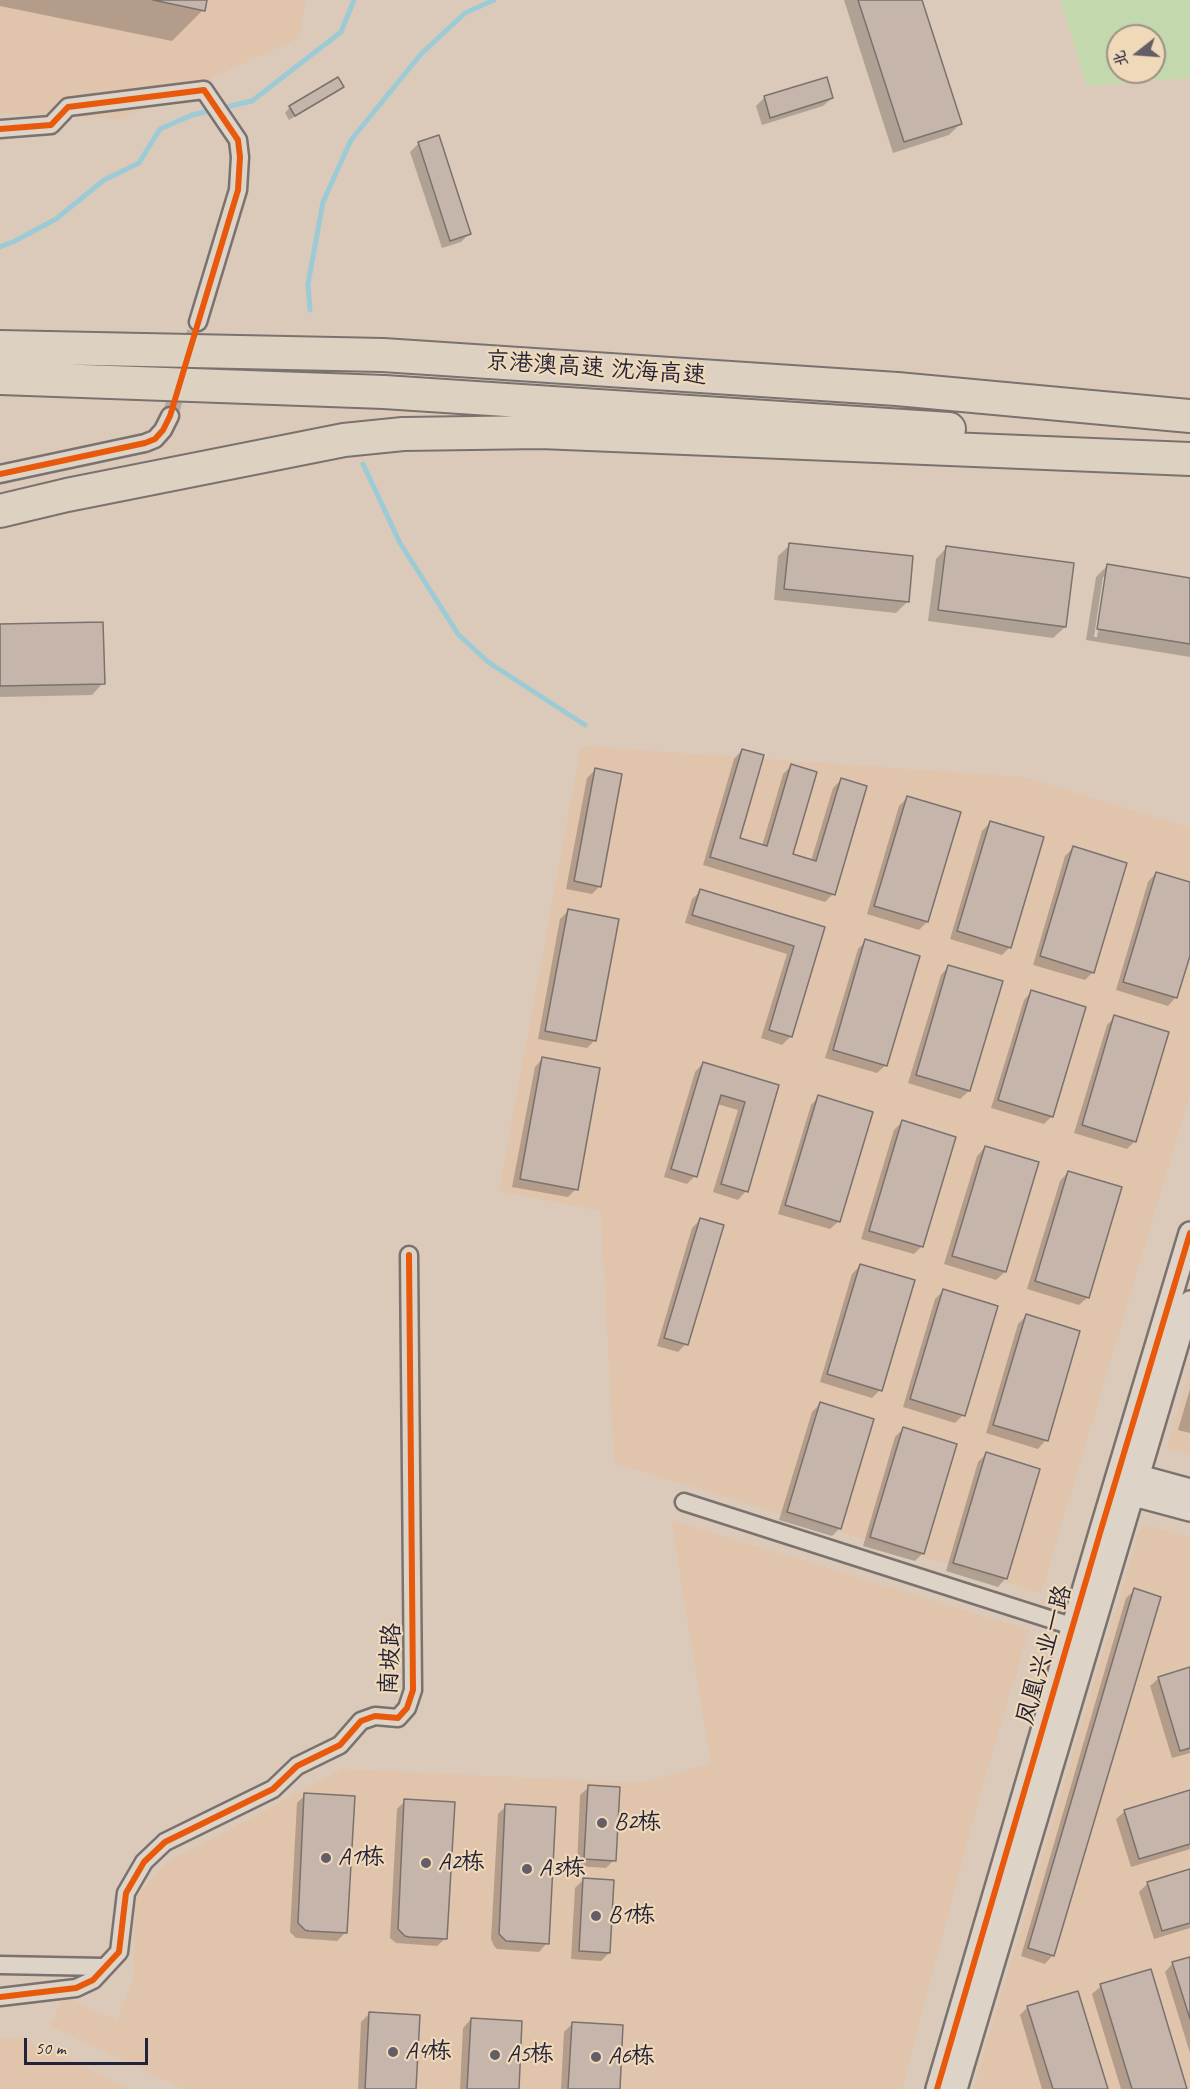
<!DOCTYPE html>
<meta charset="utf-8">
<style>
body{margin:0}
#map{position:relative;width:1190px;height:2089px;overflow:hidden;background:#dbcab9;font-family:Caveat,"LXGW WenKai TC",sans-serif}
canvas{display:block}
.north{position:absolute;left:1106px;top:24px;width:60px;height:60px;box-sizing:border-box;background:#efd9b8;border:2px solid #9d9086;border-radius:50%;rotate:253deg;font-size:16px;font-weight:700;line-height:24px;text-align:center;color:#22223b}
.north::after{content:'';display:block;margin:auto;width:21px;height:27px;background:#635d67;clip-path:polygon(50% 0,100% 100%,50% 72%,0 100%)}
.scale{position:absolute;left:24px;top:2038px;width:124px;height:27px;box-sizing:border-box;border:3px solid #22223b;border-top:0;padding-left:8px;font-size:18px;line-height:21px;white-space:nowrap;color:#22223b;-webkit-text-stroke:4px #efd9b8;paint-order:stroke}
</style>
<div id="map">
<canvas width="1190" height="2089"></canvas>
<div class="north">北</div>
<div class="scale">50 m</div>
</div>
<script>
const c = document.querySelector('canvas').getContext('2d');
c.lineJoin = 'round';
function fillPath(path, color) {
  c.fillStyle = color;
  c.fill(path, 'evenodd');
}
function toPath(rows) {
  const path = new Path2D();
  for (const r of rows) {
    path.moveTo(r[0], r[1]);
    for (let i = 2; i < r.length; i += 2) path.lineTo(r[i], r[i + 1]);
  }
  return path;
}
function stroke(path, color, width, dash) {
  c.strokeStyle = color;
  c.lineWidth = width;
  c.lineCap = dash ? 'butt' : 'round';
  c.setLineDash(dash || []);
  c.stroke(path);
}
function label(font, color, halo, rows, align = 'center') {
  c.font = font + ' Caveat,"LXGW WenKai TC",sans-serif';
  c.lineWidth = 4.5;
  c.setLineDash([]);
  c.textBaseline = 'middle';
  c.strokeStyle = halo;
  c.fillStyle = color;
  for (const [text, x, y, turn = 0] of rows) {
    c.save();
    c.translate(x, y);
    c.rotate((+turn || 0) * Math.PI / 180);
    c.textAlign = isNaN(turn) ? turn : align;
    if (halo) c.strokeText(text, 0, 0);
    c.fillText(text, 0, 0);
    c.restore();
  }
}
const built = toPath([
 [0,0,306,0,299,38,122,119,0,113],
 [581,746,1024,777,1190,828,1190,1095,1041,1593,614,1463,601,1211,499,1191],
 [1190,1370,1190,1454,1167,1448],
 [671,1520,1029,1630,978,1801,902,2089,184,2089,50,2026,64,1996,117,2021,133,1980,136,1897,166,1863,343,1769,641,1783,711,1763],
 [1142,1523,1190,1538,1190,2089,973,2089],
 [20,2037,131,2089,0,2089,0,2039]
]);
const green = toPath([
 [1060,0,1190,0,1190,78,1087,86],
 [1118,36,1154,36,1154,72,1118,72]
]);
const shadow = toPath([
 [0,0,205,0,203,10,172,41,0,6],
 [844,0,920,0,960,124,949,135,893,153],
 [826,79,832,98,823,106,762,125,756,106,764,98],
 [342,87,337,92,289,120,285,113,290,107],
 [419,143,469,234,461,242,442,248,410,152],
 [790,545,907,602,896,613,774,600,778,556],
 [947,547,1065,627,1053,638,928,621,936,559],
 [1107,566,1190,579,1190,657,1086,640,1096,577],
 [1103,577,1107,577,1097,637,1094,637],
 [0,626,103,683,92,695,0,697],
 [742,750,738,839,762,846,783,774,792,765,791,855,811,861,833,788,841,780,833,894,825,902,703,865,734,759],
 [595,770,600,886,592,894,566,889,587,778],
 [907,798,927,922,919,930,867,914,899,806],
 [990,823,1010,947,1002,955,950,939,982,831],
 [1073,848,1093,972,1085,980,1033,965,1065,856],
 [1156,873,1190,883,1190,951,1176,997,1168,1006,1116,990,1148,882],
 [701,891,823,928,791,1036,782,1045,761,1038,787,954,685,923,692,899],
 [568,911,595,1040,587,1048,538,1039,560,919],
 [866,941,886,1065,877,1073,825,1058,858,949],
 [949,966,969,1091,960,1099,908,1083,941,975],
 [1032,991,1052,1116,1044,1124,991,1108,1024,1000],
 [1115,1017,1135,1141,1127,1149,1074,1133,1107,1025],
 [543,1058,576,1189,568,1197,512,1187,535,1067],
 [703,1063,778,1086,746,1191,738,1200,713,1192,738,1110,717,1104,695,1176,687,1184,664,1177,695,1072],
 [819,1097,839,1221,830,1229,778,1214,811,1105],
 [902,1122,922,1246,914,1254,861,1239,894,1130],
 [985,1147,1037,1163,1005,1272,996,1280,944,1264,977,1156],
 [1068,1172,1088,1297,1079,1305,1027,1289,1060,1181],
 [700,1220,686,1344,678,1352,657,1346,692,1228],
 [860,1266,880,1390,872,1398,820,1382,852,1274],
 [943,1291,963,1415,955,1423,903,1407,935,1299],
 [1026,1316,1046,1440,1038,1449,986,1433,1018,1324],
 [1190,1389,1190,1433,1178,1430],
 [820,1404,840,1528,832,1536,779,1520,812,1412],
 [903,1429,923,1553,915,1561,863,1546,895,1437],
 [986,1454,1006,1578,998,1587,946,1571,978,1462],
 [1135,1590,1053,1955,1045,1964,1021,1956,1126,1598],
 [1190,1668,1190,1753,1172,1758,1150,1686,1159,1678],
 [589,1787,614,1860,606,1868,577,1866,580,1795],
 [1190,1791,1190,1849,1131,1867,1116,1819,1125,1811],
 [305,1795,346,1932,337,1941,296,1938,290,1932,297,1803],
 [405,1801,446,1938,437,1946,396,1943,390,1938,397,1809],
 [506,1806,547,1943,539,1952,497,1949,494,1946,491,1939,498,1814],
 [1190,1870,1190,1928,1154,1939,1139,1892,1148,1883],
 [583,1880,609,1953,601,1961,571,1959,575,1888],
 [1190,1958,1190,2053,1165,1972,1173,1963],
 [1101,1986,1186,2089,1121,2089,1092,1994],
 [1028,2007,1107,2089,1042,2089,1020,2015],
 [369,2014,415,2089,358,2089,361,2022],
 [471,2019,517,2089,460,2089,463,2028],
 [572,2024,618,2089,561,2089,564,2032]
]);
const stream = toPath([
 [0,247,15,241,56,219,104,180,139,163,160,129,192,115,252,101,341,32,354,0],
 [310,310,308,284,323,202,351,140,421,54,465,13,494,0],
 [363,464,400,543,458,634,488,662,585,725]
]);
const building = toPath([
 [153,0,207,0,205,11,153,0],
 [858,0,922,0,962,124,904,142,858,0],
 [338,77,344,87,295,116,289,106,338,77],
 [827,77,833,98,770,118,764,96,827,77],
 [439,135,471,234,450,241,418,142,439,135],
 [789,543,913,556,909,602,784,589,789,543],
 [946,546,1074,563,1066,627,938,610,946,546],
 [1107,564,1190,578,1190,644,1097,629,1107,564],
 [103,622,105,684,0,686,0,624,103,622],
 [742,749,764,755,740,838,767,846,791,764,817,772,793,854,816,861,841,778,867,786,835,895,710,857,742,749],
 [595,768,622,774,601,887,574,881,595,768],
 [907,796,961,812,928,922,874,906,907,796],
 [990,821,1044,837,1011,948,957,931,990,821],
 [1073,846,1127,863,1094,973,1040,956,1073,846],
 [1156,872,1190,882,1190,956,1177,998,1123,982,1156,872],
 [700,889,825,927,792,1037,769,1030,794,946,692,915,700,889],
 [568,909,619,919,596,1041,545,1031,568,909],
 [865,939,920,956,887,1066,833,1050,865,939],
 [948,965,1003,981,970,1091,916,1075,948,965],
 [1031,990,1086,1007,1053,1117,998,1100,1031,990],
 [1114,1015,1169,1032,1136,1142,1082,1125,1114,1015],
 [542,1057,600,1068,578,1190,520,1179,542,1057],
 [703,1062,779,1085,748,1192,721,1184,745,1102,721,1095,697,1177,671,1169,703,1062],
 [818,1095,873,1112,840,1222,785,1205,818,1095],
 [902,1120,956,1137,923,1247,869,1231,902,1120],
 [985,1146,1039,1162,1006,1272,952,1256,985,1146],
 [1068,1171,1122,1187,1089,1298,1035,1281,1068,1171],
 [700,1218,724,1225,688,1345,664,1338,700,1218],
 [860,1264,915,1280,882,1391,827,1374,860,1264],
 [943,1289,998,1306,965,1416,910,1399,943,1289],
 [1026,1314,1080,1331,1048,1441,993,1425,1026,1314],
 [820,1402,874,1419,841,1529,787,1512,820,1402],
 [903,1427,957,1444,924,1554,870,1537,903,1427],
 [986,1452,1040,1469,1007,1579,953,1563,986,1452],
 [1134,1588,1161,1597,1054,1956,1028,1948,1134,1588],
 [1190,1667,1190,1748,1180,1751,1158,1677,1190,1667],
 [588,1785,620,1787,616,1861,584,1859,588,1785],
 [1190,1790,1190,1844,1139,1859,1124,1810,1190,1790],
 [304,1793,355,1796,347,1933,309,1931,305,1930,298,1923,304,1793],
 [404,1799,455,1802,447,1939,409,1937,405,1936,398,1929,404,1799],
 [505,1804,556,1807,549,1944,506,1941,499,1934,505,1804],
 [1190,1869,1190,1923,1162,1931,1147,1882,1190,1869],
 [583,1878,614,1880,610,1953,579,1951,583,1878],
 [1190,1957,1190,2019,1172,1962,1190,1957],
 [1151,1969,1187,2089,1132,2089,1100,1984,1151,1969],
 [1078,1991,1108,2089,1053,2089,1027,2006,1078,1991],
 [369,2012,420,2015,416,2089,365,2089,369,2012],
 [471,2018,522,2021,519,2089,467,2089,471,2018],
 [572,2022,623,2025,620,2089,568,2089,572,2022]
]);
const minorTunnel = toPath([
 [170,416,198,322]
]);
const minor = toPath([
 [0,129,51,125,68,107,204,90,238,140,240,157,238,190,198,322],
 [0,474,145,443,155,439,163,430,170,416],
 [684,1502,1084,1630],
 [0,1965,103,1967],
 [0,1997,76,1988,93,1980,119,1952,126,1893,144,1862,165,1842,273,1789,297,1766,340,1745,361,1721,375,1716,398,1718,407,1708,413,1690,409,1255]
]);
const tertiary = toPath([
 [1124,1472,1190,1490],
 [1119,1491,1190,1510],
 [937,2089,1100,1533,1190,1233],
 [956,2089,1190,1302]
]);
const motorway = toPath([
 [0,347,383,355,897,389,1190,416],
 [0,378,384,392,949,429],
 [0,511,67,495,344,440,403,434,541,432,1190,459]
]);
const cycleway = toPath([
 [0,129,51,125,68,107,204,90,238,140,240,157,238,190,170,416,163,430,155,439,145,443,0,474],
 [0,1997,76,1988,93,1980,119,1952,126,1893,144,1862,165,1842,273,1789,297,1766,340,1745,361,1721,375,1716,398,1718,407,1708,413,1690,409,1255],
 [937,2089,1100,1533,1190,1233]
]);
const markers = [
 [602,1823,6,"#635d67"],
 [326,1858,6,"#635d67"],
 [426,1863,6,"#635d67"],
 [527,1869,6,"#635d67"],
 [596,1916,6,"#635d67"],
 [393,2052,6,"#635d67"],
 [495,2055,6,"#635d67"],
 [596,2057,6,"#635d67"]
];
const streetNames = [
 ["京港澳高速 沈海高速",596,369,4],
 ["凤凰兴业一路",1045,1655,-74],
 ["南坡路",391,1659,-87]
];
const poiNames = [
 ["B2栋",614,1823],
 ["A1栋",338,1858],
 ["A2栋",438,1863],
 ["A3栋",539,1869],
 ["B1栋",608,1916],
 ["A4栋",405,2052],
 ["A5栋",507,2055],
 ["A6栋",608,2057]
];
fillPath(built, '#e0c4ac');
fillPath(green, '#c3d8ad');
fillPath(shadow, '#0003');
stroke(stream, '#9ccbd5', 5);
fillPath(building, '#c6b5aa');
stroke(building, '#7a726f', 1.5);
stroke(minorTunnel, '#b6a8a0', 16, [16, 8]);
stroke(minor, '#7a726f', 21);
stroke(tertiary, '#7a726f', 26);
stroke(motorway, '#7a726f', 36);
stroke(minor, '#ddd3c7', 16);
stroke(tertiary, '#ddd3c7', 21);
stroke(motorway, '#ddd2c1', 32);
stroke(cycleway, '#e8590c', 6);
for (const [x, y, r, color] of markers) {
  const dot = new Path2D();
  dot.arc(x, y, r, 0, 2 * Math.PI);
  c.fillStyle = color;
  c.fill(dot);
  stroke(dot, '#efd9b8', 2);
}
label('24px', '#22223b', '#efd9b8', streetNames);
label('24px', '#22223b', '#efd9b8', poiNames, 'left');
</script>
